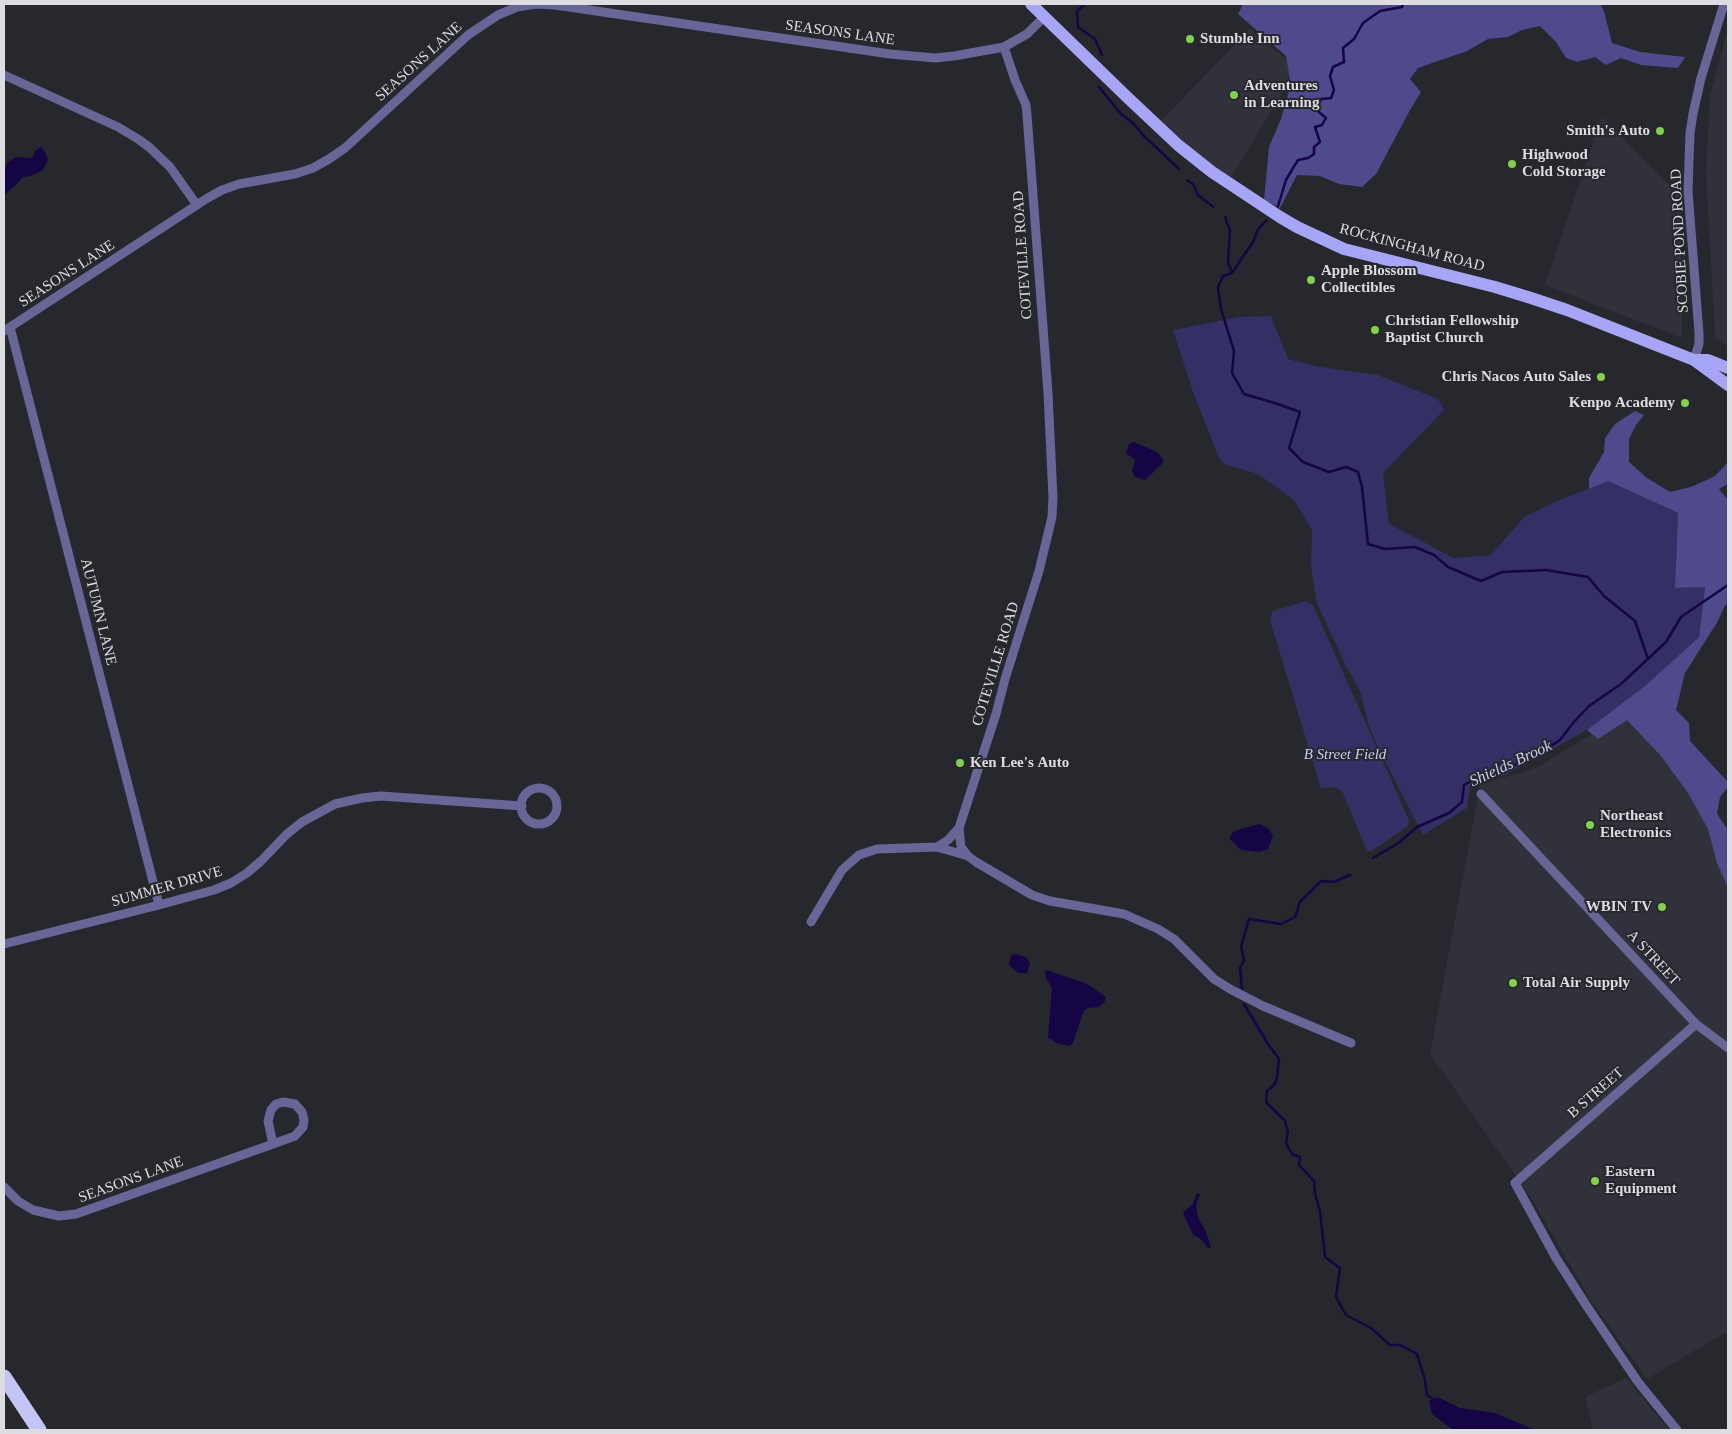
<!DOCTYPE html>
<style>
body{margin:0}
#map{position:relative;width:1732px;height:1434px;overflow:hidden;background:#27272e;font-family:Georgia,serif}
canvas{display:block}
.frame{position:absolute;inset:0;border:5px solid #dddde1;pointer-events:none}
</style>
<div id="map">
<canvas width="1732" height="1434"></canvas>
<div class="frame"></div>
</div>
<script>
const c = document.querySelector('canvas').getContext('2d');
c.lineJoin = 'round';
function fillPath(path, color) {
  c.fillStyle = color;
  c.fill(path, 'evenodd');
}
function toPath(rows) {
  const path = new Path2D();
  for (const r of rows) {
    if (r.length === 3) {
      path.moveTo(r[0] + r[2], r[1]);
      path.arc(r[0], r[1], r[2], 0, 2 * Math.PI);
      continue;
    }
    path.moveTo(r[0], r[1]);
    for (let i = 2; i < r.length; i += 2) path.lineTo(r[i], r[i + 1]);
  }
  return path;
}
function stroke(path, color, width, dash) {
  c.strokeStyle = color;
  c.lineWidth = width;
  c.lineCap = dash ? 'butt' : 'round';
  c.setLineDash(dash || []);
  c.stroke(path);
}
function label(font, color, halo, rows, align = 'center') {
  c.font = font + ' Georgia,serif';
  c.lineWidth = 4;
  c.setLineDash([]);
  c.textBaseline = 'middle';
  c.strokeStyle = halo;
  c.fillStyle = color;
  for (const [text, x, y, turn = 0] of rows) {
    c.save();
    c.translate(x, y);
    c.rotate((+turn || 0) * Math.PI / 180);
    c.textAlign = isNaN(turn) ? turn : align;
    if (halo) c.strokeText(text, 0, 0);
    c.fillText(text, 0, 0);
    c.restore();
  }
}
const built = toPath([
 [1250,29,1297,69,1230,179,1180,140,1161,121],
 [1728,29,1728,347,1715,337,1706,172,1710,96],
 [1602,117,1681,197,1682,338,1545,285],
 [1640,697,1728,863,1728,1331,1647,1379,1594,1305,1529,1195,1430,1054,1480,785,1538,767,1590,735],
 [1626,1378,1669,1430,1593,1430,1585,1397]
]);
const green = toPath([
 [1271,316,1288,359,1315,366,1378,375,1438,399,1444,410,1383,473,1389,524,1454,558,1491,555,1524,517,1557,501,1608,481,1678,513,1675,588,1705,586,1699,637,1646,685,1587,730,1505,775,1470,785,1467,808,1423,835,1377,745,1368,723,1360,691,1345,664,1316,601,1311,566,1312,530,1294,500,1258,474,1224,464,1219,458,1193,392,1173,330,1239,317],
 [1306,601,1313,605,1409,820,1408,826,1372,851,1367,851,1342,791,1335,787,1321,789,1270,620,1273,611]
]);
const forest = toPath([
 [1243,4,1600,4,1604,11,1612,43,1640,52,1685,57,1678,68,1641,65,1621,58,1606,65,1595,57,1577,62,1566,58,1556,42,1540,26,1522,30,1508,37,1488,39,1467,51,1418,68,1410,79,1421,92,1410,110,1376,174,1362,187,1339,184,1320,176,1297,175,1280,208,1264,200,1269,147,1281,119,1291,85,1286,56,1238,14],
 [1635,411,1644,415,1636,425,1629,439,1629,462,1647,478,1670,492,1691,487,1715,476,1728,462,1728,484,1719,489,1728,500,1728,604,1725,605,1718,621,1685,673,1676,710,1689,723,1690,741,1728,782,1728,787,1720,797,1717,814,1728,830,1728,888,1717,863,1708,829,1688,793,1661,756,1627,720,1598,739,1587,730,1646,685,1699,637,1705,587,1675,588,1678,513,1608,481,1589,489,1589,478,1604,452,1605,438,1615,424]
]);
const water = toPath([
 [41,147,45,152,48,160,43,170,31,176,23,177,15,186,5,194,4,197,4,174,7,163,16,157,32,158,35,151],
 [1134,442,1157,452,1163,459,1162,464,1145,480,1135,477,1132,471,1135,460,1126,453,1129,444],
 [1259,824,1268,828,1273,836,1268,849,1260,852,1241,850,1229,838,1234,831],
 [1016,954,1027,958,1030,964,1027,973,1018,973,1009,965,1011,955],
 [1047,970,1087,984,1106,997,1104,1003,1099,1007,1088,1008,1084,1010,1073,1043,1069,1046,1059,1044,1048,1038,1052,988,1045,976,1045,972],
 [1197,1193,1200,1194,1196,1205,1198,1217,1206,1232,1211,1248,1208,1248,1201,1239,1193,1235,1183,1213,1193,1204],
 [1438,1397,1460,1408,1495,1413,1535,1430,1453,1430,1432,1414,1429,1401]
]);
const stream = toPath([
 [1085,4,1077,11,1078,27,1095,39,1102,55],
 [1099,87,1121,114,1133,123,1143,135,1179,169],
 [1187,180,1193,184,1198,195,1213,207],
 [1278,206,1286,180,1293,168,1298,160,1308,158,1314,154,1314,147,1320,142,1315,127,1322,125,1326,118,1319,112,1318,106,1321,99,1331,98,1334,90,1330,76,1333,67,1344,62,1343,48,1354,39,1363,23,1380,11,1402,7,1403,4],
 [1225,217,1230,231,1228,263,1232,272],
 [1266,221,1258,229,1253,242,1232,273,1223,276,1218,287,1221,309,1234,351,1232,373,1244,394,1278,404,1300,412,1289,448,1303,462,1329,472,1346,467,1358,472,1362,487,1368,544,1385,549,1415,547,1434,555,1448,567,1481,581,1502,572,1546,570,1588,577,1604,596,1635,621,1648,659],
 [1373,858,1400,842,1417,827,1449,813,1462,802,1464,785,1481,776,1509,768,1522,761,1535,756,1560,740,1573,723,1589,706,1621,684,1666,642,1681,617,1728,585],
 [1242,989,1240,968,1244,960,1241,947,1249,919,1281,924,1295,917,1300,902,1321,881,1334,882,1350,875],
 [1244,1004,1268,1044,1279,1059,1277,1078,1274,1085,1267,1091,1266,1102,1285,1121,1288,1132,1286,1143,1292,1154,1300,1157,1299,1165,1314,1181,1315,1194,1320,1211,1325,1257,1340,1268,1336,1297,1346,1315,1371,1328,1390,1345,1400,1345,1417,1354,1425,1380,1427,1395,1436,1401]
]);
const minor = toPath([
 [1004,47,1015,80,1026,105,1027,115,1048,393,1053,498,1052,517,1039,571,1005,679,996,714,959,828,961,847,968,856,976,862,1032,895,1050,901,1124,914,1158,929,1174,939,1214,979,1230,989,1263,1006,1351,1043],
 [4,75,118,127,138,139,149,147,170,167,197,205],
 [10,327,159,905],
 [4,331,206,199,222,190,239,184,295,174,313,168,329,159,345,148,468,35,498,15,517,7,536,4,555,5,890,54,935,58,954,56,1004,47,1027,34,1044,17],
 [1694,360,1699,344,1699,333,1688,191,1690,133,1693,114,1701,78,1724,4],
 [539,806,18],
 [1481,794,1696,1024,1728,1048],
 [937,847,968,856],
 [811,922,842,870,859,855,877,849,937,847,948,840,959,828],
 [4,944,159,905,214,890,231,883,247,873,261,861,287,834,302,822,335,804,362,798,381,796,522,806],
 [4,1187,18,1201,33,1210,59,1216,76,1214,273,1144,295,1136,303,1127,304,1120,302,1112,295,1104,283,1102,276,1104,271,1110,268,1121,273,1144],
 [1677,1430,1638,1382,1586,1305,1556,1258,1515,1183,1696,1024]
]);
const primary = toPath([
 [1031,4,1127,97,1178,145,1212,172,1280,217,1297,227,1344,249,1495,287,1531,298,1567,310,1694,360,1708,360,1728,368],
 [1694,360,1728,385]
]);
const motorway = toPath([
 [4,1377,39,1430]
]);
const markers = [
 [1190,39,5,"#84cf4d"],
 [1234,95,5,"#84cf4d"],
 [1660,131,5,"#84cf4d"],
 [1512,164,5,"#84cf4d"],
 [1311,280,5,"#84cf4d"],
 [1375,330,5,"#84cf4d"],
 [1601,377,5,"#84cf4d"],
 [1685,403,5,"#84cf4d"],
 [960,763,5,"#84cf4d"],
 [1590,825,5,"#84cf4d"],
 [1662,907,5,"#84cf4d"],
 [1513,983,5,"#84cf4d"],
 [1595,1181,5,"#84cf4d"]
];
const streetNames = [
 ["SEASONS LANE",840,33,8],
 ["SEASONS LANE",419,62,-42],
 ["SCOBIE POND ROAD",1680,241,-93],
 ["ROCKINGHAM ROAD",1412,248,15],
 ["COTEVILLE ROAD",1023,255,-94],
 ["SEASONS LANE",67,274,-33],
 ["AUTUMN LANE",98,612,76],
 ["COTEVILLE ROAD",996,664,-73],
 ["SUMMER DRIVE",167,887,-16],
 ["A STREET",1653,958,47],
 ["B STREET",1596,1093,-41],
 ["SEASONS LANE",131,1180,-20]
];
const poiNames = [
 ["Stumble Inn",1200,39],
 ["Adventures",1244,86],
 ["in Learning",1244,103],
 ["Smith's Auto",1650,131,"right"],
 ["Highwood",1522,155],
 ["Cold Storage",1522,172],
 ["Apple Blossom",1321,271],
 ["Collectibles",1321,288],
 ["Christian Fellowship",1385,321],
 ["Baptist Church",1385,338],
 ["Chris Nacos Auto Sales",1591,377,"right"],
 ["Kenpo Academy",1675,403,"right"],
 ["Ken Lee's Auto",970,763],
 ["Northeast",1600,816],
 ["Electronics",1600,833],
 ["WBIN TV",1652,907,"right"],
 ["Total Air Supply",1523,983],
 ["Eastern",1605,1172],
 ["Equipment",1605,1189]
];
const parkNames = [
 ["B Street Field",1345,755]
];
const waterNames = [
 ["Shields Brook",1511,764,-25]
];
fillPath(built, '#31313c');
fillPath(green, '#342f64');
fillPath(forest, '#4e4a8c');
fillPath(water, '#160544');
stroke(stream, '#160544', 2.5);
stroke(minor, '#676696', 9);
stroke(primary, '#a7a5f5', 12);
stroke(motorway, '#c5c5f5', 15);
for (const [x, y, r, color] of markers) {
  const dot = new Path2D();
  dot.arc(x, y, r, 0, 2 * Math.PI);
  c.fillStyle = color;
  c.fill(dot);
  stroke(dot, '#27272e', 2);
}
label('15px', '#dddde1', '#27272e', streetNames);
label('bold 15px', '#dddde1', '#27272e', poiNames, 'left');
label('italic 15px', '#cdcef6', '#27272e', parkNames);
label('italic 16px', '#cccdf4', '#27272e', waterNames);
</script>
